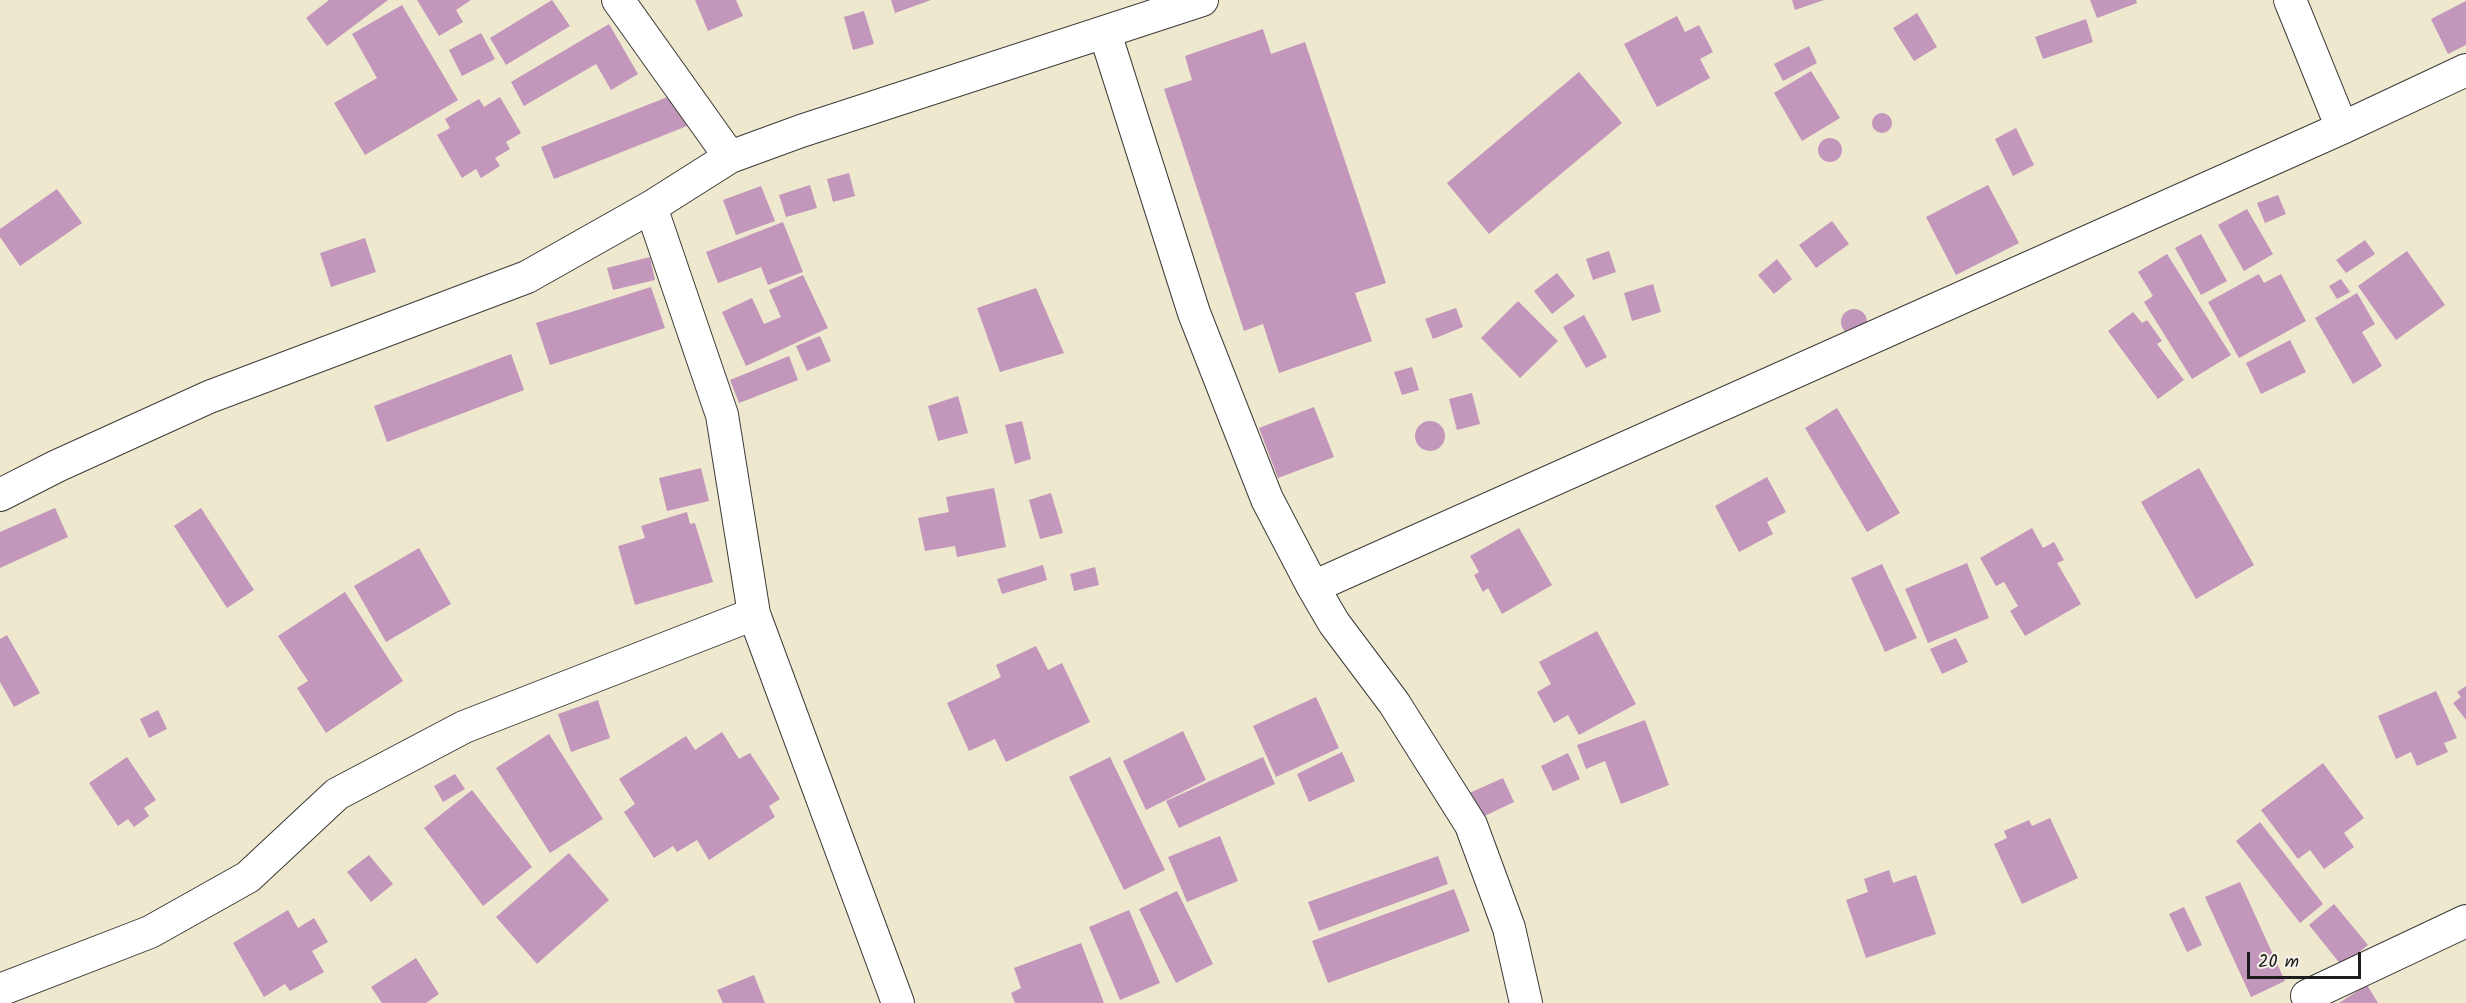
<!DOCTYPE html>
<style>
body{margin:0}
#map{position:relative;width:2466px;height:1003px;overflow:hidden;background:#eee8cf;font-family:Kalam,sans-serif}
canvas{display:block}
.scale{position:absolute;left:2247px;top:952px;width:114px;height:27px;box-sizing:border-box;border:3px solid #1c1c1c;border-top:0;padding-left:8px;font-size:18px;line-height:21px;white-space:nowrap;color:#1c1c1c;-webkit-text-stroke:4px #f7f3e8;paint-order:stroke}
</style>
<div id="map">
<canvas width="2466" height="1003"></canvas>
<div class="scale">20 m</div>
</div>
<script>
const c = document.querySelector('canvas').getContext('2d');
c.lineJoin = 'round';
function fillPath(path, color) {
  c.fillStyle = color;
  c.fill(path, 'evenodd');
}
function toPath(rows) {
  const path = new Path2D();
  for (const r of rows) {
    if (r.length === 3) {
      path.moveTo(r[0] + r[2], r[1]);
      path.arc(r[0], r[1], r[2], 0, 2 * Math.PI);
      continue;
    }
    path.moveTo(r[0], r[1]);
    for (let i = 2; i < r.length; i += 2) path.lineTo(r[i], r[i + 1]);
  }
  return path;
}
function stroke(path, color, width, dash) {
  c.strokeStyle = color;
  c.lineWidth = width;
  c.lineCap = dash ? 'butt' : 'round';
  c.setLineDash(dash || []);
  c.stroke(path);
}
const building = toPath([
 [329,0,388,0,327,46,306,18],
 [417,0,471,0,456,10,463,22,439,36],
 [552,0,570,26,506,65,490,38],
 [695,0,736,0,743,16,708,31],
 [891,0,931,0,895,13],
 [1792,0,1824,0,1795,10],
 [2090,0,2136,0,2137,3,2097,18],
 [2466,1,2466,45,2448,54,2431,19],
 [402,5,458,100,365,155,334,103,377,78,352,34],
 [864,11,874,44,853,50,844,17],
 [1917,13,1937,47,1914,61,1893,28],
 [1677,16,1685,32,1699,25,1713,52,1700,59,1710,78,1657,107,1624,44],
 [2086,19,2093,42,2043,59,2035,37],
 [609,24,638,74,611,90,596,64,524,106,511,82],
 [1263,29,1271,54,1305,42,1386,283,1355,293,1372,341,1279,373,1263,324,1244,331,1164,89,1192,80,1185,56],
 [481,33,495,59,462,76,449,50],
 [1809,46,1817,63,1783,81,1774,64],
 [1811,71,1840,118,1802,141,1774,93],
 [1579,72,1622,123,1489,234,1447,183],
 [675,94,687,126,554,179,541,147],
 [500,97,521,133,506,142,510,149,495,158,500,166,481,178,476,169,462,178,437,135,450,128,445,119,479,99,484,107],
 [1882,123,10],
 [2016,128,2034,165,2013,176,1995,139],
 [1830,150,12],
 [849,173,855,196,833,202,827,179],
 [810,185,817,208,786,217,779,195],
 [1988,185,2019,243,1956,275,1926,217],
 [761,186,775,221,736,235,723,200],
 [57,189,82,223,20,266,0,237,0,229],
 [2278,195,2286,214,2265,223,2257,203],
 [2247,209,2273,254,2244,271,2218,225],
 [1832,221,1849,244,1816,268,1799,245],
 [783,222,803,272,768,285,761,267,718,283,706,252],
 [2201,234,2227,281,2201,295,2175,248],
 [365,238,376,272,331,287,320,253],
 [2365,240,2375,254,2346,273,2336,260],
 [1609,251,1616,272,1593,280,1586,259],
 [2407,251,2445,305,2396,340,2358,286],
 [2167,254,2231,355,2192,379,2144,302,2153,296,2138,272],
 [650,257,655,280,613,290,607,268],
 [1777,259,1792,279,1774,294,1758,275],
 [1557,273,1575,296,1552,314,1534,291],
 [2259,274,2264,283,2281,274,2306,321,2239,358,2208,302],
 [803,275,828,328,746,366,722,312,752,298,764,324,781,317,769,290],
 [2341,279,2350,292,2337,299,2329,286],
 [1653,284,1661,312,1632,321,1624,293],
 [651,287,665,328,550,365,536,323],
 [1036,288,1064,353,1000,372,977,308],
 [2357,293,2375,324,2362,332,2382,366,2353,384,2315,318],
 [1518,301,1558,341,1520,378,1481,338],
 [1456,308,1463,327,1433,339,1425,319],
 [1854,322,13],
 [2133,312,2142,323,2147,320,2162,341,2157,344,2184,380,2158,399,2108,331],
 [1584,315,1607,357,1586,368,1563,327],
 [820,336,831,361,807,371,796,346],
 [2290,340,2306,372,2261,394,2246,363],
 [511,354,524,390,387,442,374,406],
 [789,356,798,380,739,403,730,380],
 [1412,367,1419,390,1402,395,1394,372],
 [1472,393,1480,424,1457,430,1449,399],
 [958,396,968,433,938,441,928,406],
 [1314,407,1334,457,1278,478,1259,428],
 [1837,408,1900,513,1867,532,1805,428],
 [1430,436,15],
 [1022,421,1031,459,1015,464,1005,425],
 [701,468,709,501,667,511,659,478],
 [2199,468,2254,565,2196,599,2141,502],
 [1767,477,1786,512,1767,522,1773,534,1739,552,1715,506],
 [994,488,1006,547,957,557,955,546,925,551,918,518,949,512,946,497],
 [1051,493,1063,533,1040,539,1029,500],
 [55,508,68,537,0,568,0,532],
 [201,508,254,590,227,608,174,526],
 [687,512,690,524,695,523,713,582,635,605,618,546,645,538,641,526],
 [1519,528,1552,585,1502,614,1488,588,1483,592,1474,575,1479,572,1470,556],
 [2032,528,2043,548,2054,542,2064,560,2057,563,2081,604,2025,636,2010,611,2018,606,2004,582,1996,586,1980,558],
 [419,548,451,604,386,642,354,586],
 [1967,563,1989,618,1928,643,1905,589],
 [1882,564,1917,638,1885,652,1851,578],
 [1043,565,1047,580,1002,594,997,579],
 [1095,567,1099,585,1074,591,1070,574],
 [345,592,403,681,326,733,297,688,308,681,278,636],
 [1597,631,1636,704,1579,735,1568,715,1554,723,1537,692,1551,684,1539,662],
 [7,635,40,693,14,707,0,682,0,639],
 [1956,638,1968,662,1942,674,1930,649],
 [1036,646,1048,670,1062,663,1090,722,1006,762,995,739,969,751,947,703,1001,677,996,665],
 [2466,686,2466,720,2453,703,2461,697,2457,692],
 [2436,691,2457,738,2444,743,2448,752,2417,766,2411,752,2396,759,2378,716],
 [1316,697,1339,748,1276,777,1253,726],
 [598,700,610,738,571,752,558,714],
 [158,710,167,729,149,738,140,719],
 [1645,720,1669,785,1621,804,1605,761,1586,769,1577,745],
 [1183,731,1206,780,1146,810,1123,761],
 [722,732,739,759,750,753,780,799,769,806,775,817,709,860,697,840,677,852,673,846,654,858,624,812,635,804,619,779,686,736,695,750],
 [549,734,603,819,550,853,496,768],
 [1342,752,1355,781,1309,802,1297,774],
 [1568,753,1580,779,1553,791,1541,766],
 [127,757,156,800,144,808,149,816,134,827,128,819,118,826,89,783],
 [1110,757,1165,870,1124,890,1069,777],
 [1263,757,1275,784,1179,828,1166,801],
 [2323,763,2364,818,2344,833,2354,847,2324,869,2310,850,2298,859,2261,810],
 [455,774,465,789,443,802,434,786],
 [1503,778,1514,802,1476,820,1465,795],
 [472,790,532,867,483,906,424,828],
 [2050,818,2078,878,2022,904,1994,844,2007,838,2004,831,2029,820,2032,826],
 [2260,822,2323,904,2300,923,2236,841],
 [1220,836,1238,881,1187,902,1168,857],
 [569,853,609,900,537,964,496,917],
 [369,855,393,884,371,902,347,872],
 [1438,856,1448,884,1319,931,1308,902],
 [1889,870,1893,883,1916,875,1936,934,1866,958,1846,900,1868,892,1864,879],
 [2240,882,2285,981,2251,997,2205,897],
 [1454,889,1470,931,1328,983,1312,941],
 [1177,891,1213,964,1176,983,1139,909],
 [2334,904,2368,945,2342,966,2309,925],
 [2184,907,2202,945,2187,952,2169,914],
 [288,910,298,928,314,918,328,942,312,951,324,972,290,991,285,984,264,997,233,943],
 [1129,910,1160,983,1120,1000,1089,927],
 [1081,943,1104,1003,1015,1003,1011,993,1021,988,1014,968],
 [416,958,439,994,426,1003,382,1003,371,987],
 [754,975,765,1003,723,1003,717,990],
 [2367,985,2378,1003,2339,1003]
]);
const street = toPath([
 [618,0,730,157],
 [2290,0,2342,128],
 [1105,33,1194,313,1267,499,1313,587,1334,623,1394,703,1471,825,1509,928,1526,1003],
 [651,207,722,415,754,614,898,1003],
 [0,495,57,466,209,397,527,277,651,207,730,157,801,131,1202,0],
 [1313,587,2342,128,2466,70],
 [0,990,150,932,248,877,337,794,464,727,754,614],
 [2307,996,2466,921]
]);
fillPath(building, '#c396bb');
stroke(street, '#3c3b37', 34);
stroke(street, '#fff', 32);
</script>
